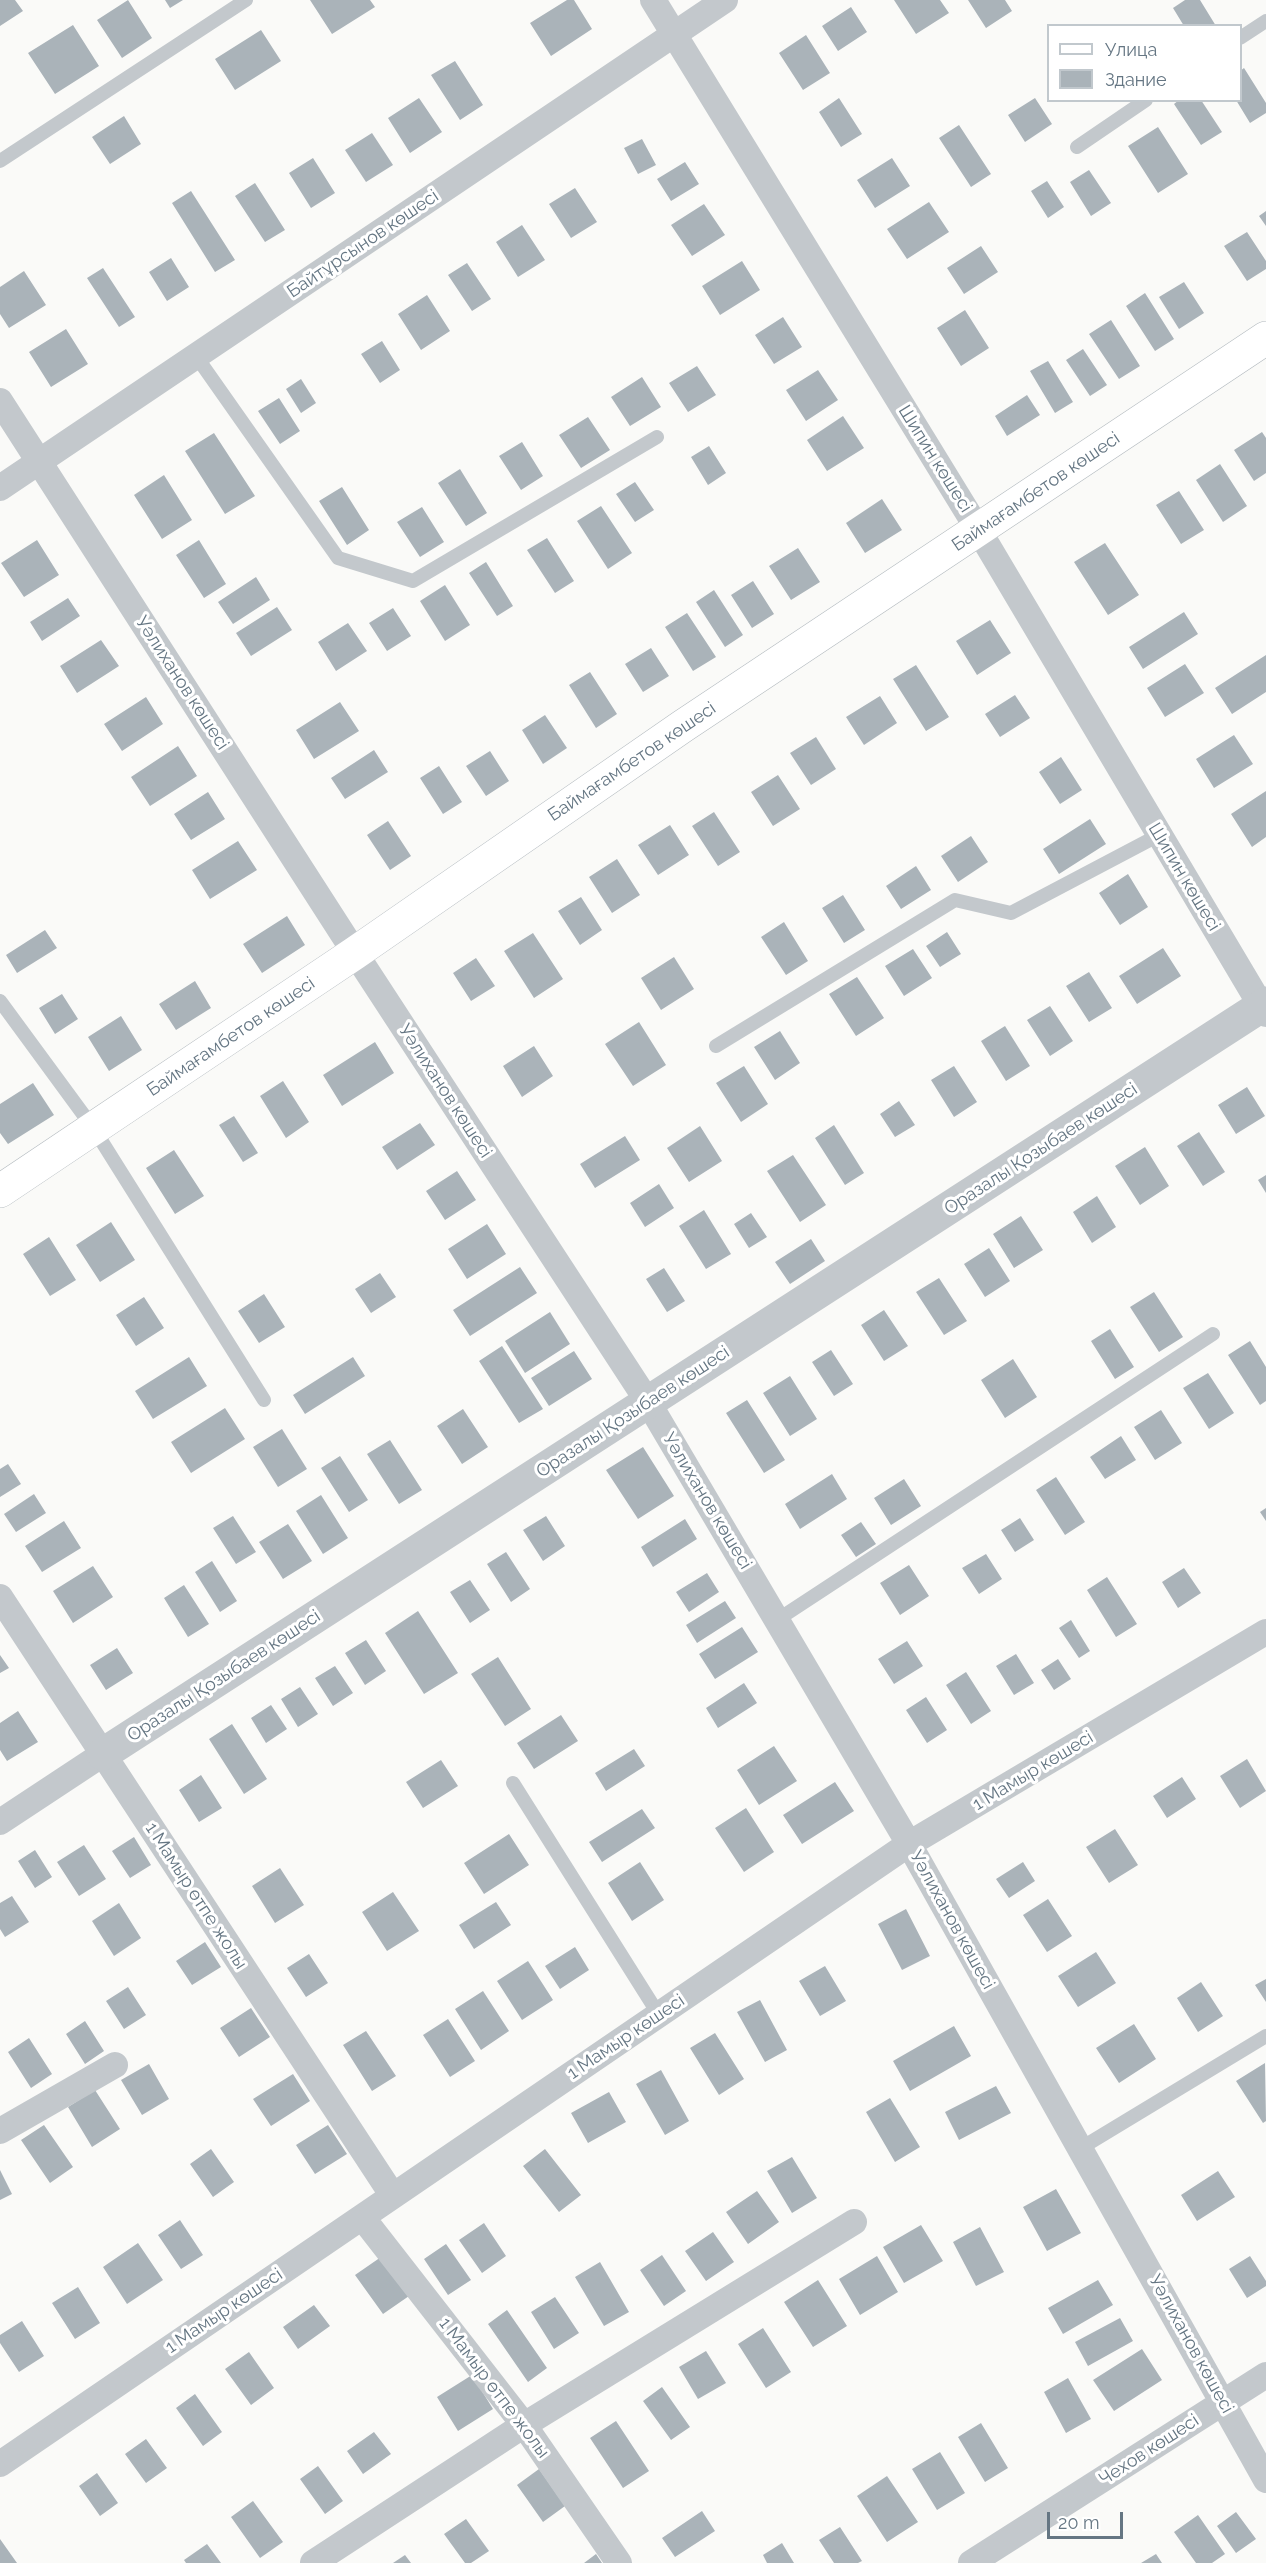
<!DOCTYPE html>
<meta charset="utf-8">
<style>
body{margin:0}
#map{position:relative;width:1266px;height:2563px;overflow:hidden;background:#fafaf8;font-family:Raleway,sans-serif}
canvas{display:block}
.legend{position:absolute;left:1047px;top:24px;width:195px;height:78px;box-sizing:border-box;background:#fff;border:2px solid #c1c8cd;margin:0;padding:8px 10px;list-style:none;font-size:18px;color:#657683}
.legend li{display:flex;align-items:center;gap:12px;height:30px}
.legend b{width:30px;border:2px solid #c1c8cd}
.scale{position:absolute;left:1047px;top:2512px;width:76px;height:27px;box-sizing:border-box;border:3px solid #657683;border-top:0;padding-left:8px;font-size:18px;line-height:21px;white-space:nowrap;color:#657683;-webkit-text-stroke:4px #fff;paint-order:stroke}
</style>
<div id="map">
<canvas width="1266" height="2563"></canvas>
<ul class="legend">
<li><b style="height:8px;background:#fff"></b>Улица</li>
<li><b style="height:16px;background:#aab3b9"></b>Здание</li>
</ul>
<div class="scale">20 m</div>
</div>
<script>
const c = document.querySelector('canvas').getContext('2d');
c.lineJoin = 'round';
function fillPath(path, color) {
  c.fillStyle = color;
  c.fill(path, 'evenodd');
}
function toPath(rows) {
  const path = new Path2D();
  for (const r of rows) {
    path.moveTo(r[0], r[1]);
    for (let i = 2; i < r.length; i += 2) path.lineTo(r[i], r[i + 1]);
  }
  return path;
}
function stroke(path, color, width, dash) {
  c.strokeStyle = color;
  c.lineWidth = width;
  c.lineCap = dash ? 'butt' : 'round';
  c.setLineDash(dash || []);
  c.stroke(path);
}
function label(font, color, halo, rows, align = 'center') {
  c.font = font + ' Raleway,sans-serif';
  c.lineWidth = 6;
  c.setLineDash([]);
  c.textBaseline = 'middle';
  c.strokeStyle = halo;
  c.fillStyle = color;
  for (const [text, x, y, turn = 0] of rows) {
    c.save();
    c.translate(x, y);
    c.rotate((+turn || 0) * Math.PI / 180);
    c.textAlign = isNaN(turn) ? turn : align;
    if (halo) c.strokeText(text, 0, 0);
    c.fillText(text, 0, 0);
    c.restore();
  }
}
const building = toPath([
 [0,0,15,0,23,11,0,26],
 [128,0,152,38,122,58,97,20],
 [165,0,183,0,170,8],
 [310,0,370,0,375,7,332,34],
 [567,0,574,0,592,29,551,56,530,23],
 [894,0,940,0,949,13,916,34],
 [968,0,1005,0,1012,11,986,28],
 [1185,0,1200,0,1216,26,1184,26,1173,8],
 [851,7,867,32,838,51,822,26],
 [73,25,99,66,55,94,28,53],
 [261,30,281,61,235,90,215,59],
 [806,35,830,73,803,90,779,53],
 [455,61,483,105,460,120,431,75],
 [1244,68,1266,103,1266,113,1250,123,1236,100,1240,100,1240,71],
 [419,98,442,132,410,153,388,118],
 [839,98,862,134,841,147,819,112],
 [1035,98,1052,124,1025,142,1008,115],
 [1179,100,1201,100,1222,132,1201,145,1174,104],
 [124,116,141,144,110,164,92,137],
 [959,125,991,174,971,187,939,138],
 [1158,127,1188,174,1158,193,1128,146],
 [372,133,393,165,366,182,345,150],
 [642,139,656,165,638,174,624,148],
 [313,158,335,193,311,208,289,173],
 [892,158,910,186,875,208,857,180],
 [685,162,699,184,671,201,657,179],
 [1089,170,1111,203,1091,216,1070,182],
 [1047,181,1064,207,1048,218,1031,191],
 [255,183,285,230,265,242,235,196],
 [575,188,597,222,571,238,549,204],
 [191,191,235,260,215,272,172,203],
 [929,202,949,232,907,259,887,229],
 [704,204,725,235,692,256,671,225],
 [1266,211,1266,226,1259,216],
 [522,225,545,260,518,277,496,242],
 [1247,232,1266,261,1266,269,1247,281,1224,246],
 [981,246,998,272,964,294,947,268],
 [171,258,189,287,167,301,149,272],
 [742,261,760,290,720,315,702,286],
 [467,263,491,299,472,311,448,275],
 [103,268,135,317,119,327,87,278],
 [24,271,46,305,9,328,0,314,0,287],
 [1184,282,1204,313,1179,329,1159,297],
 [1145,293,1174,339,1155,351,1126,306],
 [427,295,450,331,421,350,398,314],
 [965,310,989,348,961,366,937,328],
 [783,317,802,347,774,364,755,335],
 [1111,320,1140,366,1119,379,1089,334],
 [66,329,88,364,51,387,29,352],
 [382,341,400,370,380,383,361,354],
 [1083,349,1107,385,1090,396,1066,360],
 [1048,361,1073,402,1055,413,1030,371],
 [697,366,716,395,688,412,669,383],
 [818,370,838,400,806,421,786,390],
 [642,377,661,407,630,426,611,397],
 [301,379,316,403,301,413,286,389],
 [1027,395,1040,415,1007,436,995,416],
 [279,398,300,431,280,444,258,411],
 [843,416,864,448,827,471,807,440],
 [588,417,610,450,581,468,559,435],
 [1262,432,1266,438,1266,473,1254,481,1234,450],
 [214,433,255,496,225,514,185,451],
 [522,442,543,476,521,490,499,456],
 [709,446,726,473,708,485,691,457],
 [1220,464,1247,506,1223,522,1196,480],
 [460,469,487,513,466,526,438,483],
 [164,475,192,520,162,539,134,495],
 [635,482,654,510,635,522,616,494],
 [342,487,369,530,347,545,319,501],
 [1179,491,1204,530,1181,544,1156,505],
 [882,499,902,530,865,553,846,523],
 [601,506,632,553,608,569,577,521],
 [422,507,444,542,420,557,397,522],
 [547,538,574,581,555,593,527,550],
 [37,540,59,575,24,597,1,563],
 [199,540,226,584,204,598,176,555],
 [1105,543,1139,595,1108,615,1074,562],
 [798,548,820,582,791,600,769,566],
 [486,562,513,606,497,616,469,573],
 [256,577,270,600,233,624,218,602],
 [753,581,774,614,752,628,731,595],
 [445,585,470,625,445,641,420,601],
 [714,590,743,635,725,647,696,602],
 [68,598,80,616,42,641,30,622],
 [277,607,292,630,251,656,236,633],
 [393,608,411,636,387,651,369,623],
 [1184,612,1198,634,1143,669,1129,647],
 [687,613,716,657,693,671,665,627],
 [990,620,1011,653,977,675,956,641],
 [348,623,367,651,336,671,318,642],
 [101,640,119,666,77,693,60,666],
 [651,648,669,676,643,692,625,664],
 [1266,655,1266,692,1232,714,1215,688],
 [1185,664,1204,693,1165,717,1147,688],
 [916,665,949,717,926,731,893,679],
 [590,672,617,714,596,728,569,685],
 [1015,695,1030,718,1000,737,985,714],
 [880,696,897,723,864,745,846,717],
 [146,697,163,724,122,751,104,724],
 [340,702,359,731,314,759,296,730],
 [545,715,567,748,543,764,522,730],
 [1234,735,1253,764,1214,788,1196,759],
 [816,737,836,769,811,785,790,753],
 [178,746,197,776,150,806,131,777],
 [374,750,388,772,345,799,331,778],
 [490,751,509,781,486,796,466,766],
 [1061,757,1082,790,1060,804,1039,772],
 [439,766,462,802,443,814,420,778],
 [778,775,800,809,773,826,751,792],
 [1266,791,1266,837,1252,847,1231,814],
 [208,792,225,819,191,840,174,814],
 [714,812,740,852,718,866,692,826],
 [1090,819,1106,844,1059,874,1043,849],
 [388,821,411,856,390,870,367,835],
 [670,825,689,855,658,875,638,845],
 [971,836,988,862,958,882,941,856],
 [238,841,257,870,210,899,192,870],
 [617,859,640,895,612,913,589,877],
 [916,866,931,890,901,909,886,886],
 [1128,874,1148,907,1120,925,1099,893],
 [843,895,865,930,844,943,822,908],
 [581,897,602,930,580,945,558,911],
 [287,916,305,945,262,973,243,944],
 [784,922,808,961,786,975,761,937],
 [45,930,57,948,17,973,6,955],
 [947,932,961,954,940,967,926,946],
 [533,933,563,979,534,998,504,951],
 [1163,948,1181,976,1137,1004,1119,976],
 [913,949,932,978,904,996,885,966],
 [674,957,694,989,661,1010,641,978],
 [476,958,495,986,471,1001,453,973],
 [1089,972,1112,1008,1089,1022,1066,986],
 [857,977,884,1018,856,1036,829,994],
 [195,981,211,1008,176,1030,159,1004],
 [62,994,78,1019,55,1034,39,1008],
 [1050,1006,1073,1041,1050,1056,1027,1020],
 [121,1016,142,1050,109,1071,88,1037],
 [639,1022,666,1065,633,1086,605,1044],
 [1005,1026,1030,1066,1006,1081,981,1041],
 [780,1031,800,1063,775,1080,754,1047],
 [375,1042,394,1073,342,1106,323,1075],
 [534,1046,553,1076,522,1097,503,1066],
 [744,1066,768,1104,741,1122,716,1083],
 [954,1066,977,1102,954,1117,931,1080],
 [283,1081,309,1122,286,1138,260,1096],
 [33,1083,54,1115,8,1144,0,1133,0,1104],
 [1247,1087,1265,1116,1236,1134,1218,1105],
 [899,1101,915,1125,895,1137,880,1114],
 [234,1116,258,1153,243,1162,219,1125],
 [420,1123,435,1145,397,1170,382,1147],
 [834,1125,864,1173,845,1185,815,1138],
 [700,1126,722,1161,689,1182,667,1148],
 [1199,1132,1225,1172,1203,1186,1177,1146],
 [625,1136,640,1160,595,1188,580,1164],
 [1145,1147,1169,1186,1140,1205,1115,1166],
 [174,1150,204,1196,175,1214,146,1168],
 [793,1155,826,1205,800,1222,767,1171],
 [457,1171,476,1200,445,1220,426,1191],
 [1266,1175,1266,1193,1258,1180],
 [659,1184,674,1208,645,1227,630,1203],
 [1097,1196,1116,1227,1092,1243,1073,1212],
 [704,1210,731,1254,706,1269,679,1226],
 [751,1213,767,1237,749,1248,734,1224],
 [1021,1216,1043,1250,1014,1268,993,1234],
 [111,1222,135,1260,100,1282,76,1245],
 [487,1224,506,1254,467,1279,448,1249],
 [49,1237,76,1280,50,1296,23,1254],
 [811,1239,825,1261,790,1284,775,1262],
 [989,1248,1010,1281,985,1297,964,1264],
 [520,1267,537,1293,470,1336,453,1310],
 [664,1268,685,1301,667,1312,646,1279],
 [380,1273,396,1297,371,1313,355,1289],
 [939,1278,967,1321,944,1335,916,1292],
 [1154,1292,1183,1337,1159,1352,1130,1307],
 [264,1294,285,1327,259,1343,238,1311],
 [144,1297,164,1328,136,1346,116,1315],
 [884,1310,908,1346,884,1361,861,1325],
 [550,1312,570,1344,525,1373,505,1341],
 [1110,1329,1134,1367,1115,1379,1091,1341],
 [1250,1341,1266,1367,1266,1401,1260,1405,1228,1355],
 [502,1346,543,1409,519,1423,479,1361],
 [831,1350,853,1384,834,1396,812,1362],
 [574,1351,592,1379,549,1406,531,1378],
 [189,1357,207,1386,153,1419,135,1391],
 [353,1357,365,1376,305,1414,293,1395],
 [1013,1359,1037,1397,1005,1418,981,1380],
 [1208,1373,1234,1413,1209,1429,1183,1388],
 [790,1376,817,1419,790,1436,763,1393],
 [747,1400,785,1460,764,1473,726,1413],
 [225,1408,245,1439,191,1473,171,1442],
 [463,1409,488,1447,462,1464,437,1426],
 [1161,1410,1182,1443,1155,1460,1134,1427],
 [282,1429,307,1469,278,1487,253,1447],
 [1121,1436,1136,1460,1105,1479,1090,1457],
 [390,1440,422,1490,399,1504,367,1454],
 [643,1447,674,1496,638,1519,606,1470],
 [340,1456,368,1500,349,1512,321,1468],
 [8,1464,21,1484,0,1497,0,1469],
 [832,1474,847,1499,800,1529,785,1504],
 [1056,1477,1085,1522,1065,1535,1036,1490],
 [904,1479,921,1506,891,1525,874,1498],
 [34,1494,46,1513,16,1532,4,1514],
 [321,1495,348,1538,323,1554,296,1511],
 [1266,1508,1266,1521,1260,1512],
 [233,1516,256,1552,236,1564,213,1528],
 [546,1516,565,1546,543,1561,523,1530],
 [1020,1518,1034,1540,1015,1552,1001,1530],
 [685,1519,697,1539,653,1567,641,1547],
 [64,1521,81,1548,42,1572,25,1546],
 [861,1522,876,1544,856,1557,841,1535],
 [288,1524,312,1561,283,1579,259,1542],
 [506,1552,530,1589,511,1602,487,1564],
 [986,1554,1002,1579,979,1594,962,1568],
 [212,1561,237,1601,220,1612,195,1572],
 [909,1565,929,1596,900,1615,880,1583],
 [93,1566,113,1597,73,1623,53,1591],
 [1184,1568,1201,1593,1178,1608,1162,1582],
 [707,1573,719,1592,689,1612,676,1592],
 [1107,1577,1137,1624,1116,1637,1087,1590],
 [470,1580,490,1610,470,1623,450,1592],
 [184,1585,209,1624,188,1637,164,1598],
 [725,1601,736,1618,697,1643,686,1625],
 [418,1611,458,1673,424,1694,385,1633],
 [1071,1620,1090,1651,1079,1658,1059,1628],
 [742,1627,758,1652,715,1679,699,1654],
 [366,1640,386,1671,365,1685,345,1653],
 [907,1641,923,1666,894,1684,878,1659],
 [117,1648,133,1673,106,1690,90,1665],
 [1016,1654,1034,1683,1014,1695,996,1666],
 [0,1655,9,1668,0,1673],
 [498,1657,531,1709,505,1726,471,1674],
 [1058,1659,1071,1679,1054,1690,1041,1670],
 [335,1666,353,1693,333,1706,315,1678],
 [966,1672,991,1711,971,1724,946,1685],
 [744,1683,757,1703,718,1728,706,1708],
 [300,1687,318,1714,298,1727,281,1699],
 [926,1697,947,1730,927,1743,906,1710],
 [271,1705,287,1729,266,1743,251,1718],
 [18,1711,38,1742,7,1761,0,1750,0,1723],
 [561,1715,578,1741,534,1769,517,1743],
 [232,1724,267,1779,244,1794,209,1739],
 [774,1746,797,1781,759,1805,737,1770],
 [634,1749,645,1766,606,1791,595,1773],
 [1247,1759,1266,1791,1240,1808,1220,1776],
 [441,1760,458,1786,423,1808,406,1782],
 [201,1775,222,1808,199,1822,179,1790],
 [1182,1777,1196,1799,1167,1818,1153,1796],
 [835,1782,854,1811,802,1844,783,1815],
 [746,1808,774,1852,744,1872,715,1828],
 [642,1809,655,1828,602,1862,589,1842],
 [1115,1829,1138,1865,1109,1883,1086,1847],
 [509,1834,529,1865,484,1894,464,1863],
 [134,1837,151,1865,130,1878,112,1851],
 [84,1845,106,1879,79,1896,57,1862],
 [35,1850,52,1877,35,1888,18,1861],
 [640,1862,664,1900,632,1921,608,1883],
 [1023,1862,1035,1881,1009,1898,996,1879],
 [280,1868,304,1905,275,1923,252,1886],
 [393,1892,419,1931,387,1951,362,1912],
 [12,1896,29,1922,5,1937,0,1929,0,1903],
 [1048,1899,1072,1936,1047,1952,1023,1915],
 [496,1902,511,1925,474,1949,459,1925],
 [119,1903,141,1938,114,1956,92,1921],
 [906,1909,930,1956,902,1970,878,1924],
 [205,1942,221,1967,192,1985,176,1961],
 [575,1947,589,1970,560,1989,545,1966],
 [1096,1952,1116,1983,1078,2007,1058,1976],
 [309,1954,328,1983,306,1997,287,1968],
 [528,1961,553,2000,522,2020,497,1981],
 [825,1966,846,2001,820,2016,799,1981],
 [1266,1979,1266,2002,1255,1985],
 [1201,1982,1223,2016,1198,2032,1177,1998],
 [128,1987,146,2015,124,2029,106,2001],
 [483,1991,509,2031,481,2050,455,2009],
 [760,2000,787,2050,765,2062,737,2012],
 [251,2008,270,2037,239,2057,220,2028],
 [448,2019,475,2061,450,2077,423,2035],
 [85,2021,104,2051,85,2064,66,2034],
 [1134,2024,1156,2059,1119,2083,1096,2048],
 [954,2026,971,2056,910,2091,893,2061],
 [366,2031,396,2076,372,2091,343,2045],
 [715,2033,744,2079,719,2095,690,2048],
 [29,2038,52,2074,31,2088,8,2052],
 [1265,2063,1266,2121,1263,2123,1236,2081],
 [149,2064,169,2099,142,2115,121,2080],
 [661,2070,689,2121,665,2135,636,2084],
 [293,2074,310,2101,271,2126,253,2099],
 [996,2086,1011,2113,959,2140,945,2112],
 [95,2090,120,2129,92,2147,68,2107],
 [609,2092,626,2122,588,2143,571,2113],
 [890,2098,920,2147,895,2162,866,2112],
 [44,2125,73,2167,50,2183,21,2140],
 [328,2125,347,2154,315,2174,296,2145],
 [211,2149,234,2182,213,2197,190,2164],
 [545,2149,581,2195,559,2212,523,2166],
 [792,2157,817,2198,792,2213,767,2171],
 [0,2170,12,2194,0,2200],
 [1218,2171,1235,2197,1197,2221,1181,2195],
 [1056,2189,1081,2233,1047,2251,1023,2207],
 [757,2191,779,2222,748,2244,726,2212],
 [180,2220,203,2255,181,2269,158,2235],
 [484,2223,506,2256,482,2273,459,2240],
 [921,2225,943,2261,904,2283,883,2247],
 [980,2227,1004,2272,976,2286,953,2242],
 [713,2232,734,2262,706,2281,685,2251],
 [138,2243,163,2280,127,2304,103,2267],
 [446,2244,471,2280,448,2295,424,2259],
 [662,2255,686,2291,664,2306,640,2270],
 [877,2256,898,2292,860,2315,839,2279],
 [1250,2256,1266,2281,1266,2286,1247,2298,1229,2269],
 [381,2257,409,2296,383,2314,355,2275],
 [600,2262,629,2312,604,2326,575,2277],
 [818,2280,847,2326,813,2347,784,2302],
 [1098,2280,1113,2305,1063,2334,1048,2308],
 [78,2287,100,2323,75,2339,52,2303],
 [555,2297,579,2333,554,2349,531,2312],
 [314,2305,330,2326,298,2349,283,2327],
 [507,2310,547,2368,528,2382,488,2324],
 [1120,2318,1133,2341,1088,2366,1075,2342],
 [22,2321,44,2356,19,2372,0,2343,0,2335],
 [763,2328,791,2372,766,2388,738,2344],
 [1142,2349,1162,2380,1114,2411,1093,2380],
 [706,2351,726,2383,698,2399,679,2367],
 [249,2352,274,2388,251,2405,225,2369],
 [472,2375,493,2409,458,2431,437,2397],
 [1068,2378,1091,2419,1066,2433,1044,2392],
 [662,2387,690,2427,671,2440,643,2401],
 [195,2394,222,2432,203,2446,176,2408],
 [616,2421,649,2471,623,2488,590,2438],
 [981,2423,1008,2468,985,2482,958,2437],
 [374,2432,391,2454,363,2474,347,2451],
 [146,2439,167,2468,146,2483,125,2454],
 [940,2452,965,2493,937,2510,912,2469],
 [318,2466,343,2501,325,2514,300,2479],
 [539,2469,565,2506,543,2522,517,2485],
 [97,2473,118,2503,100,2516,79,2486],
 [887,2476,918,2522,887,2542,857,2496],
 [253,2501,283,2542,260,2558,231,2517],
 [702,2511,715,2531,675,2557,662,2538],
 [1236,2512,1256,2539,1236,2553,1217,2526],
 [1198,2515,1225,2554,1212,2563,1196,2563,1174,2532],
 [466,2519,489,2551,471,2563,465,2563,444,2534],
 [840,2527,862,2561,858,2563,834,2563,819,2540],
 [0,2539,17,2563,0,2563],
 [782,2543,794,2563,767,2563,763,2555],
 [207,2544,221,2563,186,2563,184,2560],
 [596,2554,602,2563,584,2563],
 [1156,2554,1162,2563,1141,2563],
 [405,2555,411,2563,393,2563]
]);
const service = toPath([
 [1240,38,1266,21],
 [1077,147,1146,100],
 [0,161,246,0],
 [196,356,338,558,413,581,657,437],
 [0,1001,94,1129,264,1400],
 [716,1046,955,900,1011,913,1159,835],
 [777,1620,1213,1334],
 [513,1783,659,2015],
 [1081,2148,1266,2036]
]);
const minor = toPath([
 [653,0,979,531,1266,1014],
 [0,401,355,953,648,1402,909,1844,1266,2480],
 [0,488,725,0],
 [0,1597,393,2196],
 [0,1822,103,1754],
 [0,2131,115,2065],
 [362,2217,524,2425,619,2563],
 [0,2464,909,1844,1266,1632],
 [313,2563,524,2425,854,2222],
 [971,2563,1266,2375]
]);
const tertiary = toPath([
 [103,1754,1266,1003]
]);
const secondary = toPath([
 [0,1191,355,953,683,726,1266,338]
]);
const streetNames = [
 ["Байтұрсынов көшесі",363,244,-34],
 ["Шипин көшесі",935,459,58],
 ["Баймағамбетов көшесі",1036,492,-34],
 ["Уәлиханов көшесі",182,683,57],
 ["Баймағамбетов көшесі",632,762,-34],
 ["Шипин көшесі",1184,877,59],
 ["Баймағамбетов көшесі",231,1037,-34],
 ["Уәлиханов көшесі",445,1091,57],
 ["Оразалы Қозыбаев көшесі",1041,1149,-33],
 ["Оразалы Қозыбаев көшесі",633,1412,-33],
 ["Уәлиханов көшесі",707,1501,59],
 ["Оразалы Қозыбаев көшесі",224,1676,-33],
 ["1 Мамыр көшесі",1033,1771,-31],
 ["1 Мамыр өтпе жолы",196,1896,57],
 ["Уәлиханов көшесі",952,1920,61],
 ["1 Мамыр көшесі",626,2037,-34],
 ["1 Мамыр көшесі",224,2311,-34],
 ["Уәлиханов көшесі",1191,2344,61],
 ["1 Мамыр өтпе жолы",494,2388,53],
 ["Чехов көшесі",1149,2450,-33]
];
fillPath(building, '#aab3b9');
stroke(secondary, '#b3babf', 34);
stroke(service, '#c3c8cc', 14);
stroke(minor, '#c3c8cc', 26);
stroke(tertiary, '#c3c8cc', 33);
stroke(secondary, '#fff', 33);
label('18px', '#657683', '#fff', streetNames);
</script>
